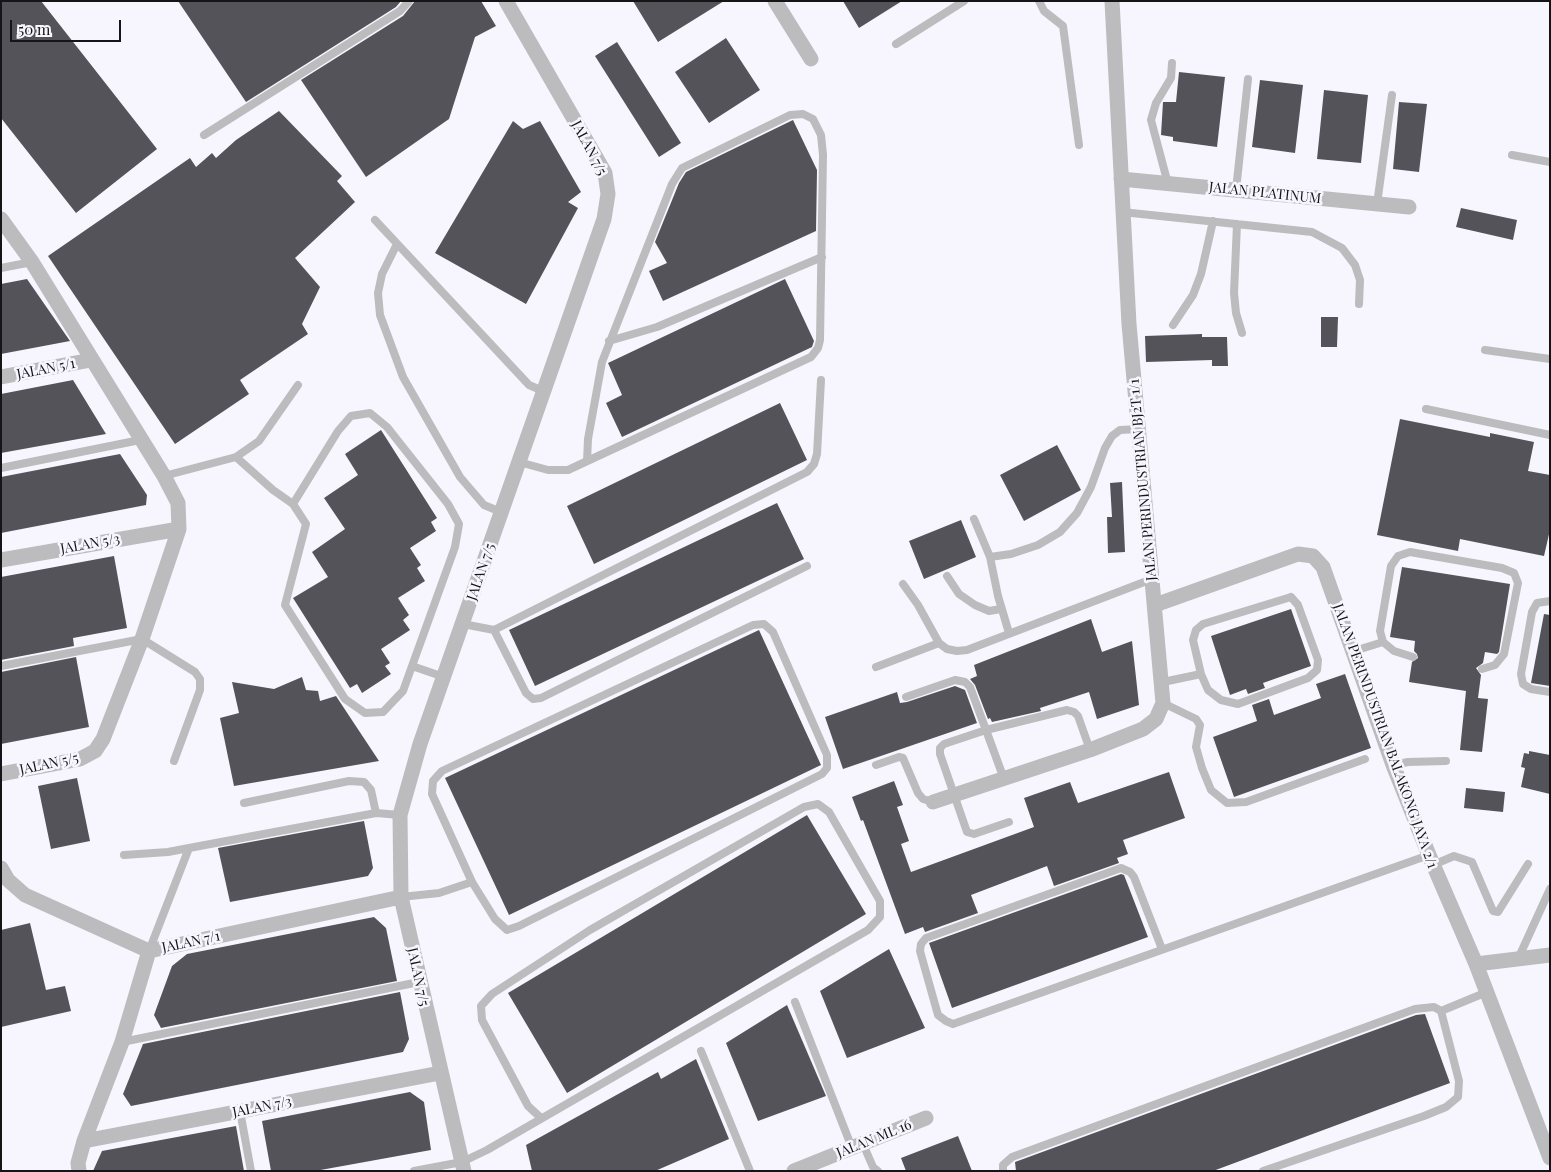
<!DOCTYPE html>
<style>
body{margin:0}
#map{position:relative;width:1551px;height:1172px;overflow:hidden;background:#f7f6fe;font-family:"Playfair Display",serif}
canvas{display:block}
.frame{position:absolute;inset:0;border:2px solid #151417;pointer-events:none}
.scale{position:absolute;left:10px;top:20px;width:111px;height:22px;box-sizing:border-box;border:2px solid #151417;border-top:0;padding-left:6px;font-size:15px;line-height:18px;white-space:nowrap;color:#151417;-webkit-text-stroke:4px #f7f6fe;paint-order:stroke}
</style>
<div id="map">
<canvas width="1551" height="1172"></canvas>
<div class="frame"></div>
<div class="scale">50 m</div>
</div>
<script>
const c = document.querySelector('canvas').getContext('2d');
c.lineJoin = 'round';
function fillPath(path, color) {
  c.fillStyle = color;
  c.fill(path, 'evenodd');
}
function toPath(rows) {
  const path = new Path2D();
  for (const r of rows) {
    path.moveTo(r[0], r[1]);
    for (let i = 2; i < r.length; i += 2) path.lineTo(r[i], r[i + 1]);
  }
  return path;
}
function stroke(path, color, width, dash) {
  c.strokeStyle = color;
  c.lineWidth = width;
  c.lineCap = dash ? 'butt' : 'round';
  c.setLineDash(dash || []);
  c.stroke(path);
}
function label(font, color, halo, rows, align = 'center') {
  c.font = font + ' "Playfair Display",serif';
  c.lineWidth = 5;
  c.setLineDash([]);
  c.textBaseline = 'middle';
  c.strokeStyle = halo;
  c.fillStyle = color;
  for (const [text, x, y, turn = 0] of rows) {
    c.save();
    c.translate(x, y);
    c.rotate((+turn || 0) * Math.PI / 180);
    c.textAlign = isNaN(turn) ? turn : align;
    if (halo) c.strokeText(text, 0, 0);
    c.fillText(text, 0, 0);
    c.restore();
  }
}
const building = toPath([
 [1,1,41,1,157,149,76,213,1,118],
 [178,1,401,1,396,7,246,102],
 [415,1,481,1,496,26,475,37,449,119,366,177,301,80,403,16],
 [633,1,724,1,658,42],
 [843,1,902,1,859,28],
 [726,38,760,90,709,123,675,72],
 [617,42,681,143,659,157,595,56],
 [1179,72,1225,77,1217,147,1173,141,1173,137,1161,135,1163,102,1176,102],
 [1260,80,1303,85,1295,153,1252,147],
 [1324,90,1368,95,1361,163,1317,159],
 [1399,102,1427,104,1419,172,1393,169],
 [279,111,342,176,337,181,355,202,295,258,320,287,302,324,308,334,240,380,249,394,175,444,48,256,190,158,196,167,212,153,216,158,236,140],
 [793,120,817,170,816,231,663,301,649,271,667,263,655,242,679,183,686,172],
 [513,121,523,129,540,121,581,192,568,202,578,208,526,304,435,253],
 [1461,208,1517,220,1513,240,1456,227],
 [27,279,70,341,1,354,1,284],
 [785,279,814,341,812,347,622,437,606,403,622,395,608,363],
 [1321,317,1338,317,1337,347,1321,347],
 [1202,334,1202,337,1227,337,1228,366,1212,366,1212,360,1146,362,1145,336],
 [73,380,106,434,1,453,1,394],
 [780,403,807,460,594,564,567,506],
 [1400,419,1490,437,1490,433,1534,442,1528,471,1550,475,1550,530,1544,556,1460,539,1458,551,1377,535],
 [381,430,437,518,431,522,436,531,410,548,421,565,417,568,425,581,398,598,409,615,403,620,410,630,381,649,390,663,385,666,391,674,362,693,357,684,350,688,293,598,328,577,312,552,345,529,324,498,358,475,345,454],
 [1057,445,1081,490,1024,521,1000,475],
 [120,454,147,495,146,505,1,533,1,477],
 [1122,482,1125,552,1108,553,1107,517,1112,517,1110,483],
 [777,503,804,559,535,686,509,630],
 [961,520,976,557,924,579,909,541],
 [114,556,127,628,73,638,74,646,1,660,1,577],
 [1402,567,1510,584,1499,652,1497,654,1485,652,1483,663,1476,668,1481,675,1478,698,1488,699,1482,752,1460,750,1466,691,1409,682,1412,662,1418,658,1417,654,1414,651,1415,641,1390,637],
 [1291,609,1311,666,1263,683,1265,688,1248,694,1246,689,1230,695,1211,636],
 [1544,614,1550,615,1550,686,1531,683],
 [1091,619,1102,652,1132,641,1139,705,1097,719,1089,692,1040,708,1041,711,992,722,990,718,988,719,975,685,970,679,977,676,974,665],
 [759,630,821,765,509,915,445,778],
 [76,657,89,727,1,744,1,672],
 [1345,674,1371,748,1234,797,1213,737,1257,721,1252,705,1269,699,1274,715,1321,698,1316,684],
 [302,677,306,690,318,691,320,701,336,696,379,761,234,786,220,718,239,713,232,682,274,689],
 [955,686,965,690,977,723,843,769,825,717,897,692,900,703,907,702],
 [1529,751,1550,755,1550,794,1521,787,1525,768,1521,767,1524,753,1529,754],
 [1169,772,1185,818,1123,840,1128,854,1117,858,1119,863,1054,886,1047,866,971,895,978,913,925,932,923,927,905,934,863,820,861,821,852,797,894,781,903,805,897,807,909,841,901,844,911,872,1034,827,1024,798,1070,782,1078,803],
 [77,778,90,841,51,849,38,786],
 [1466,788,1505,792,1503,812,1464,808],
 [807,815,866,914,567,1093,508,993],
 [364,821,373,868,368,876,230,902,218,848],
 [1121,874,1124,875,1148,937,952,1008,929,943],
 [374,917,386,928,397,981,161,1028,154,1015,172,966,187,954],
 [30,923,46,990,65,986,71,1011,1,1027,1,930],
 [889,949,925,1028,847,1058,820,991],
 [400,992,409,1039,403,1052,131,1106,123,1094,143,1044],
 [787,1005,826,1096,758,1121,726,1043],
 [1425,1014,1450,1083,1213,1171,1016,1171,1015,1162,1416,1015],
 [696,1059,729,1139,655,1171,532,1171,526,1145,658,1072,661,1079],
 [410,1092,424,1102,431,1150,315,1171,271,1171,262,1121],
 [236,1126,244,1171,93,1171,102,1151],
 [958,1136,972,1171,906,1171,901,1158]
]);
const lane = toPath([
 [1039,1,1044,11,1063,26,1079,145],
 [896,44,964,1],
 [204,135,400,11,409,1],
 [1512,155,1550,162],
 [1168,184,1151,120,1156,103,1171,78,1172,63],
 [1236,190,1248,79],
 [1377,204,1392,95],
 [1122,212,1312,232,1342,248,1355,265,1360,280,1359,304],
 [375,220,529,385,543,391],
 [1237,224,1234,293,1236,313,1242,333],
 [397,244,382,274,378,293,380,315,403,377,460,477,484,505,501,512],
 [1,268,32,262],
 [1173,325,1193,295,1201,274,1213,221],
 [609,341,657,327,822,257],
 [1485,350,1550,359],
 [1426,409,1550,435],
 [236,457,273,490,293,504,338,431,351,416,370,413,387,427,448,504,459,524,455,547,403,691,383,712,365,713,345,699,285,605,306,524,293,504],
 [519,462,548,470,568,470,811,357,818,348,820,340,823,155,821,135,813,119,803,114,790,115,682,168,672,184,602,362,588,439,587,461],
 [1,468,140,440],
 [164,476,236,457,259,441,298,385],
 [974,519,990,557,998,596,1009,633],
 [990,557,1011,554,1038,545,1060,532,1077,513,1091,487,1105,448,1112,436,1120,430,1139,429],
 [947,576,959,594,975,605,989,611,1001,609],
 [903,584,918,605,939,643,947,649,957,651,967,650,1152,579],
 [1291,597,1298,605,1318,660,1317,670,1308,678,1238,704,1221,700,1208,690,1201,674,1193,640,1196,630,1203,624,1291,597],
 [1550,601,1537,603,1532,612,1521,674,1523,684,1531,689,1550,692],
 [463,624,494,630,807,472,814,464,817,454,821,380],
 [494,630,526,693,533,699,541,698,807,566],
 [1354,651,1383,642],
 [1413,657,1394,651,1383,642,1380,631,1391,566,1398,556,1410,552,1502,568,1514,573,1518,583,1504,654,1495,665,1482,669],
 [1,666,142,639,195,672,200,679,200,690,174,761],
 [412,666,444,677],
 [876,667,939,643],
 [1163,682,1201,674],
 [906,697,955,680,965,682,970,687,986,730,944,744,940,748,940,754,967,832,974,834,1009,822],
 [1163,703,1196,719,1200,725,1196,747,1202,768,1211,790,1227,803,1246,802,1365,759],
 [876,765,899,757,903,758,918,793,923,799,933,802],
 [1393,765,1408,762,1446,761],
 [1004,779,986,730,1067,710,1074,712,1078,716,1090,750],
 [244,803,349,781,364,782,371,790,376,813],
 [124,855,168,852,189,848],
 [1433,865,1454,856,1472,862,1493,911,1498,912,1528,864],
 [401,897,439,893,472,882,495,919,507,930,519,926,822,774,827,768,827,755,773,632,764,624,753,625,442,771,433,781,432,794,472,882],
 [1162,949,1134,877,1130,872,1121,868,926,938,921,944,920,951,938,1015,946,1021,953,1024,1429,855],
 [149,951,189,848,376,813,400,815],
 [1518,959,1550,889],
 [795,1002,852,1148],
 [122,1042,419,982],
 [701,1051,750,1171],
 [240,1111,251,1171],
 [863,1144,873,1167,878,1171],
 [414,1171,462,1162,487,1150,868,930,880,917,880,901,829,812,818,804,804,807,590,930,492,994,481,1006,482,1020,528,1106,541,1118],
 [1003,1171,1003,1165,1012,1157,1415,1009,1434,1007,1441,1011],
 [1263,1171,1424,1116,1446,1107,1458,1097,1459,1081,1441,1011,1487,992]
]);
const street = toPath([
 [775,1,811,59],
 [1121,179,1409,207],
 [1,219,32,262,164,476,178,503,179,529,142,639,103,739,95,751,80,759,1,774],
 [1,377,91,360],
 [1,560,179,529],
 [1155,605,1298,554,1313,556,1323,567,1393,765,1429,855,1476,964,1550,1158],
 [933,802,1090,750,1143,729,1156,719,1163,703,1129,324,1112,1],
 [1,868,8,880,25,895,149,951,401,897],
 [1476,964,1550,955],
 [84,1141,440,1073],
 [79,1171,78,1163,84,1141,122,1042,149,951],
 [464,1171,401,897,400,815,420,744,604,219,608,194,605,173,506,1],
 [794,1171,926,1118]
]);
const streetNames = [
 ["JALAN 7/5",589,148,62],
 ["JALAN PLATINUM",1265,193,6],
 ["JALAN 5/1",46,369,-11],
 ["JALAN PERINDUSTRIAN BJ2T 1/1",1143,480,-95],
 ["JALAN 5/3",90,544,-10],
 ["JALAN 7/5",481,572,-71],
 ["JALAN PERINDUSTRIAN BALAKONG JAYA 2/1",1385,736,70],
 ["JALAN 5/5",49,764,-12],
 ["JALAN 7/1",191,942,-12],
 ["JALAN 7/5",418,977,78],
 ["JALAN 7/3",262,1107,-11],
 ["JALAN ML 16",874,1139,-22]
];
fillPath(building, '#54535a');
stroke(lane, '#bcbcbf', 8);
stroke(street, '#bcbcbf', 15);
label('14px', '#151417', '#f7f6fe', streetNames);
</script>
